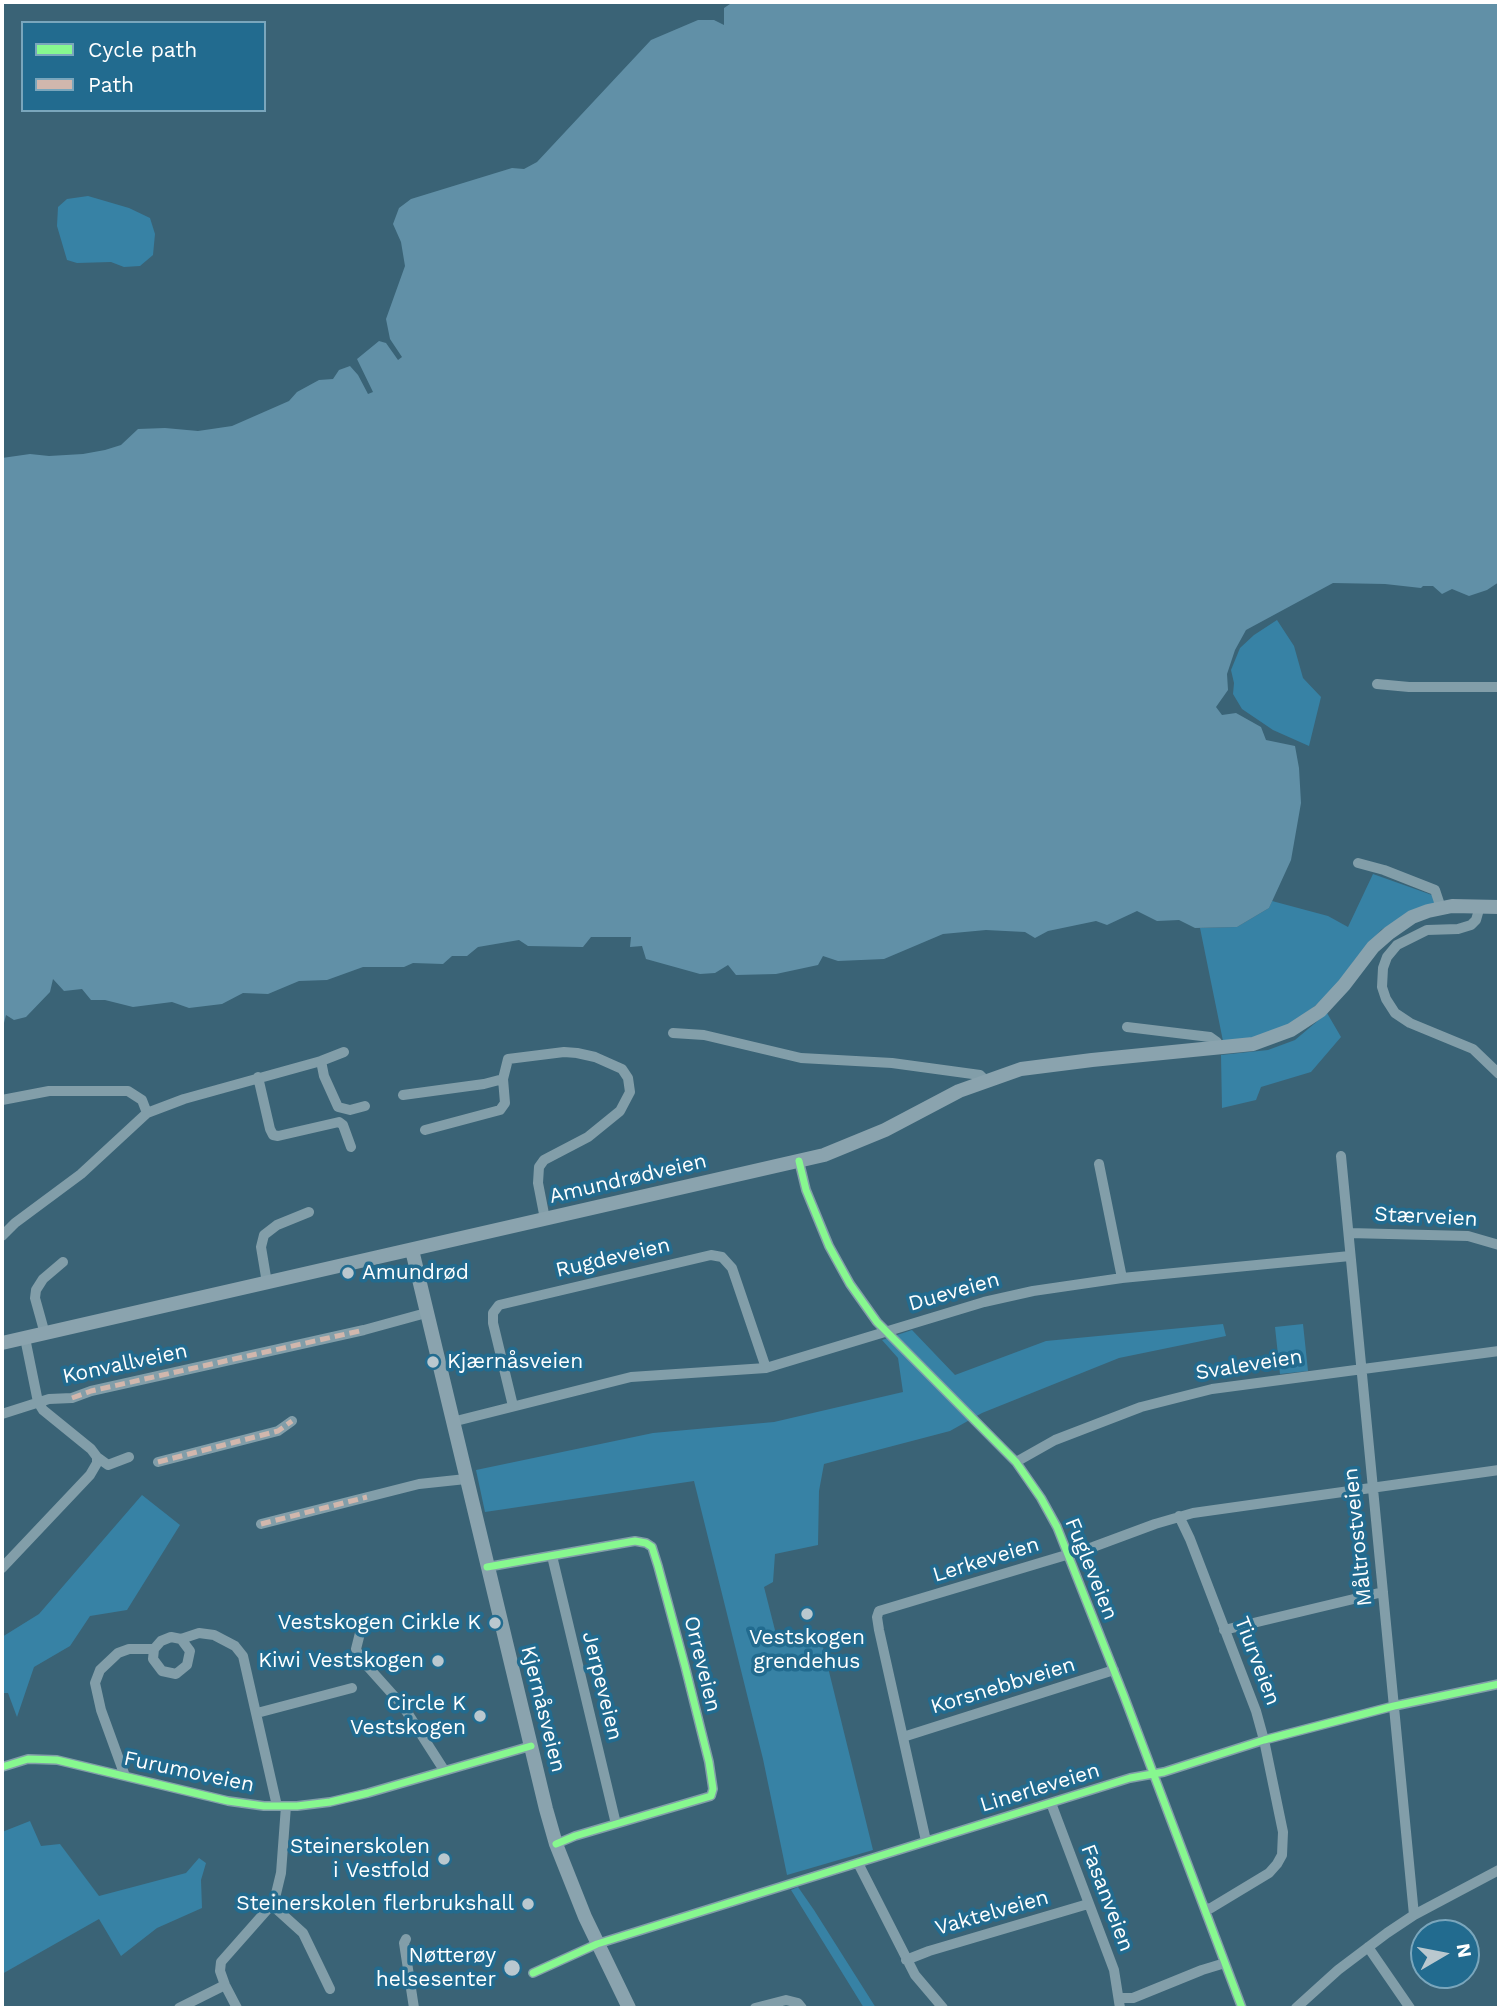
<!DOCTYPE html>
<meta charset="utf-8">
<style>
body{margin:0}
#map{position:relative;width:1501px;height:2010px;overflow:hidden;background:#3a6376;font-family:"Work Sans",sans-serif}
canvas{display:block}
.frame{position:absolute;inset:0;border:4px solid #fff;pointer-events:none}
.legend{position:absolute;left:21px;top:21px;width:245px;height:91px;box-sizing:border-box;background:#226b8f;border:2px solid #7aa6bc;margin:0;padding:9px 12px;list-style:none;font-size:21px;color:#fff}
.legend li{display:flex;align-items:center;gap:14px;height:35px}
.legend b{width:35px;border:2px solid #7aa6bc}
.north{position:absolute;left:1410px;top:1919px;width:70px;height:70px;box-sizing:border-box;background:#226b8f;border:2px solid #7aa6bc;border-radius:50%;rotate:80deg;font-size:19px;font-weight:700;line-height:28px;text-align:center;color:#fff}
.north::after{content:'';display:block;margin:auto;width:24px;height:32px;background:#bac8cf;clip-path:polygon(50% 0,100% 100%,50% 72%,0 100%)}
</style>
<div id="map">
<canvas width="1501" height="2010"></canvas>
<div class="frame"></div>
<ul class="legend">
<li><b style="height:9px;background:#87f88f"></b>Cycle path</li>
<li><b style="height:9px;background:#d1b7ad"></b>Path</li>
</ul>
<div class="north">N</div>
</div>
<script>
const c = document.querySelector('canvas').getContext('2d');
c.lineJoin = 'round';
function fillPath(path, color) {
  c.fillStyle = color;
  c.fill(path, 'evenodd');
}
function toPath(rows) {
  const path = new Path2D();
  for (const r of rows) {
    path.moveTo(r[0], r[1]);
    for (let i = 2; i < r.length; i += 2) path.lineTo(r[i], r[i + 1]);
  }
  return path;
}
function stroke(path, color, width, dash) {
  c.strokeStyle = color;
  c.lineWidth = width;
  c.lineCap = dash ? 'butt' : 'round';
  c.setLineDash(dash || []);
  c.stroke(path);
}
function label(font, color, halo, rows, align = 'center') {
  c.font = font + ' "Work Sans",sans-serif';
  c.lineWidth = 7;
  c.setLineDash([]);
  c.textBaseline = 'middle';
  c.strokeStyle = halo;
  c.fillStyle = color;
  for (const [text, x, y, turn = 0] of rows) {
    c.save();
    c.translate(x, y);
    c.rotate((+turn || 0) * Math.PI / 180);
    c.textAlign = isNaN(turn) ? turn : align;
    if (halo) c.strokeText(text, 0, 0);
    c.fillText(text, 0, 0);
    c.restore();
  }
}
const green = toPath([
 [88,196,129,208,150,218,155,234,153,255,140,266,124,267,111,262,77,263,67,260,57,226,58,207,67,199],
 [1277,620,1294,646,1303,678,1321,697,1309,746,1273,730,1242,709,1233,694,1234,683,1231,670,1240,648,1254,635],
 [1373,874,1432,895,1437,904,1414,910,1381,930,1353,962,1339,984,1315,1006,1290,1024,1261,1037,1223,1041,1200,928,1237,927,1269,908,1272,901,1328,916,1348,927],
 [1327,1013,1341,1037,1311,1072,1261,1087,1256,1100,1222,1108,1221,1055,1268,1050,1295,1040],
 [1223,1324,1226,1336,1119,1358,982,1413,950,1431,824,1464,819,1491,818,1545,775,1554,773,1582,764,1587,778,1642,819,1631,873,1850,787,1875,763,1759,694,1481,485,1512,476,1470,653,1433,774,1422,903,1392,898,1358,882,1340,912,1330,955,1375,1046,1341],
 [1303,1324,1308,1371,1280,1374,1275,1327],
 [142,1495,180,1525,127,1610,90,1616,70,1646,34,1667,17,1717,8,1693,2,1693,2,1637,39,1614],
 [30,1821,41,1846,60,1844,99,1896,186,1873,199,1858,206,1863,201,1880,202,1908,157,1928,121,1956,99,1919,2,1974,2,1832],
 [798,1887,814,1910,876,2008,864,2008,791,1890]
]);
const water = toPath([
 [733,2,1499,2,1499,582,1487,590,1469,596,1452,589,1442,594,1433,586,1423,586,1421,588,1385,584,1333,583,1246,630,1235,650,1227,674,1228,690,1216,707,1222,715,1236,713,1261,727,1266,740,1295,746,1299,768,1301,803,1291,860,1269,908,1237,927,1195,928,1179,920,1157,921,1137,911,1107,925,1096,921,1048,931,1035,938,1025,932,986,930,943,934,884,959,838,961,823,956,818,965,776,974,736,975,728,965,715,973,700,974,646,959,642,946,630,947,631,937,591,937,583,947,528,946,519,940,478,947,467,956,452,956,443,964,413,963,404,967,363,967,327,980,299,981,268,994,243,993,222,1004,189,1008,172,1002,133,1007,105,1000,91,1000,82,989,64,991,53,979,50,992,26,1017,14,1020,6,1015,2,1031,2,458,30,454,49,456,83,454,105,450,121,445,138,429,165,428,198,431,232,426,289,401,297,392,319,380,333,379,339,370,350,366,358,375,368,394,373,392,357,359,379,341,386,343,398,360,402,357,390,339,386,319,405,266,401,242,393,224,399,208,411,199,512,168,524,169,537,162,651,40,698,20,714,20,724,25,724,8]
]);
const minor = toPath([
 [1377,684,1409,687,1499,687],
 [1358,863,1384,870,1435,890,1441,908],
 [1480,906,1476,920,1471,925,1458,929,1427,930,1397,945,1387,957,1383,968,1382,987,1386,999,1395,1013,1410,1023,1473,1049,1499,1074],
 [1127,1027,1210,1037,1217,1042,1219,1049],
 [673,1033,704,1035,801,1058,892,1063,980,1075,985,1080],
 [321,1061,324,1076,338,1107,350,1110,365,1106],
 [258,1077,270,1129,273,1135,278,1136,339,1122,343,1125,351,1147],
 [403,1095,484,1084,503,1079],
 [2,1100,49,1091,128,1091,142,1100,147,1113],
 [425,1130,500,1110,505,1103,503,1079,508,1059,564,1052,577,1053,595,1057,622,1069,628,1078,630,1092,620,1111,588,1137,544,1160,539,1167,538,1183,545,1219],
 [1341,1156,1414,1915],
 [799,1161,806,1190,829,1246,850,1284,877,1322,1016,1462,1041,1498,1057,1527,1124,1696,1242,2008],
 [1099,1164,1122,1278],
 [1349,1233,1468,1236,1499,1245],
 [2,1236,15,1223,81,1174,147,1113,184,1099,321,1061,344,1052],
 [267,1283,261,1247,264,1235,277,1225,309,1212],
 [45,1334,35,1298,36,1290,43,1279,63,1262],
 [513,1406,493,1323,493,1313,499,1305,711,1255,722,1257,732,1268,766,1368],
 [2,1414,49,1399,72,1398,91,1391,364,1330,426,1313],
 [452,1422,631,1377,766,1368,984,1302,1033,1291,1122,1278,1350,1256],
 [97,1457,108,1465,129,1457],
 [158,1462,278,1431,292,1421],
 [1016,1462,1055,1440,1141,1407,1212,1389,1499,1351],
 [1179,1516,1190,1539,1256,1711,1264,1740,1283,1832,1282,1855,1277,1864,1269,1873,1211,1908,1206,1909],
 [261,1524,419,1484,466,1479],
 [552,1556,616,1824],
 [487,1567,635,1541,646,1543,652,1547,658,1566,685,1666,709,1762,713,1789,711,1796,575,1836,556,1844],
 [2,1568,90,1475,97,1463,97,1457,91,1449,43,1410,38,1402,25,1338],
 [361,1629,356,1649,360,1658,403,1706,444,1770],
 [1224,1630,1383,1592],
 [181,1639,190,1651,187,1665,176,1674,162,1671,153,1659,154,1649,161,1641,171,1637,181,1639,199,1633,214,1635,235,1646,243,1656,277,1806],
 [257,1713,352,1688],
 [903,1737,1114,1670],
 [2,1767,28,1759,57,1760,228,1801,264,1806,297,1806,330,1802,368,1793,531,1746],
 [125,1776,101,1710,95,1683,100,1670,118,1653,129,1649,154,1649],
 [1051,1803,1114,1970,1120,2008],
 [926,1841,879,1630,877,1617,879,1611,1093,1547,1155,1524,1193,1513,1499,1470],
 [858,1863,915,1975,943,2008],
 [272,1905,303,1933,330,1989],
 [406,1939,404,1943,414,2008],
 [1368,1947,1410,2008],
 [906,1960,929,1951,1088,1904],
 [533,1973,597,1944,1130,1778,1164,1772,1264,1740,1394,1706,1499,1684],
 [1120,1998,1133,1998,1202,1970,1225,1963],
 [179,2008,225,1985],
 [237,2008,225,1985,220,1971,221,1962,274,1902,281,1873,286,1806],
 [755,2008,786,2000,798,2003,802,2008],
 [1296,2008,1338,1970,1387,1933,1414,1915,1499,1870]
]);
const secondary = toPath([
 [412,1250,546,1809,556,1844,585,1917,629,2008],
 [2,1343,824,1155,885,1130,959,1091,1021,1069,1092,1060,1253,1044,1291,1030,1320,1011,1344,985,1373,947,1389,933,1412,917,1428,911,1452,906,1499,907]
]);
const quiet = toPath([
 [72,1398,91,1391,364,1330],
 [158,1462,278,1431,292,1421],
 [261,1524,367,1497]
]);
const cycleway = toPath([
 [799,1161,806,1190,829,1246,850,1284,877,1322,1016,1462,1041,1498,1057,1527,1124,1696,1242,2008],
 [487,1567,635,1541,646,1543,652,1547,658,1566,685,1666,709,1762,713,1789,711,1796,575,1836,556,1844],
 [2,1767,28,1759,57,1760,228,1801,264,1806,297,1806,330,1802,368,1793,531,1746],
 [533,1973,597,1944,1130,1778,1164,1772,1264,1740,1394,1706,1499,1684]
]);
const markers = [
 [348,1273,7,"#bac8cf"],
 [433,1362,7,"#bac8cf"],
 [807,1614,7,"#bac8cf"],
 [495,1623,7,"#bac8cf"],
 [438,1661,7,"#bac8cf"],
 [480,1716,7,"#bac8cf"],
 [444,1859,7,"#bac8cf"],
 [528,1904,7,"#bac8cf"],
 [512,1968,9,"#bac8cf"]
];
const streetNames = [
 ["Amundrødveien",628,1179,-13],
 ["Stærveien",1426,1217,3],
 ["Rugdeveien",613,1258,-13],
 ["Dueveien",954,1292,-16],
 ["Konvallveien",125,1364,-12],
 ["Svaleveien",1249,1365,-9],
 ["Måltrostveien",1358,1537,-96],
 ["Lerkeveien",986,1560,-17],
 ["Fugleveien",1091,1569,68],
 ["Tiurveien",1257,1661,69],
 ["Orreveien",702,1664,76],
 ["Jerpeveien",602,1686,76],
 ["Korsnebbveien",1003,1686,-17],
 ["Kjernåsveien",543,1709,76],
 ["Furumoveien",189,1772,12],
 ["Linerleveien",1040,1788,-17],
 ["Fasanveien",1107,1898,69],
 ["Vaktelveien",992,1913,-16]
];
const poiNames = [
 ["Amundrød",362,1273,"left"],
 ["Kjærnåsveien",447,1362,"left"],
 ["Vestskogen Cirkle K",481,1623],
 ["Vestskogen",807,1638,"center"],
 ["grendehus",807,1662,"center"],
 ["Kiwi Vestskogen",424,1661],
 ["Circle K",466,1704],
 ["Vestskogen",466,1728],
 ["Steinerskolen",430,1847],
 ["i Vestfold",430,1871],
 ["Steinerskolen flerbrukshall",514,1904],
 ["Nøtterøy",496,1956],
 ["helsesenter",496,1980]
];
fillPath(green, '#3782a5');
fillPath(water, '#6190a7');
stroke(minor, '#829ea9', 10);
stroke(secondary, '#8aa3ae', 14);
stroke(quiet, '#d1b7ad', 5, [10, 5]);
stroke(cycleway, '#87f88f', 7);
for (const [x, y, r, color] of markers) {
  const dot = new Path2D();
  dot.arc(x, y, r, 0, 2 * Math.PI);
  c.fillStyle = color;
  c.fill(dot);
  stroke(dot, '#226b8f', 2.5);
}
label('21px', '#fff', '#226b8f', streetNames);
label('21px', '#fff', '#226b8f', poiNames, 'right');
</script>
